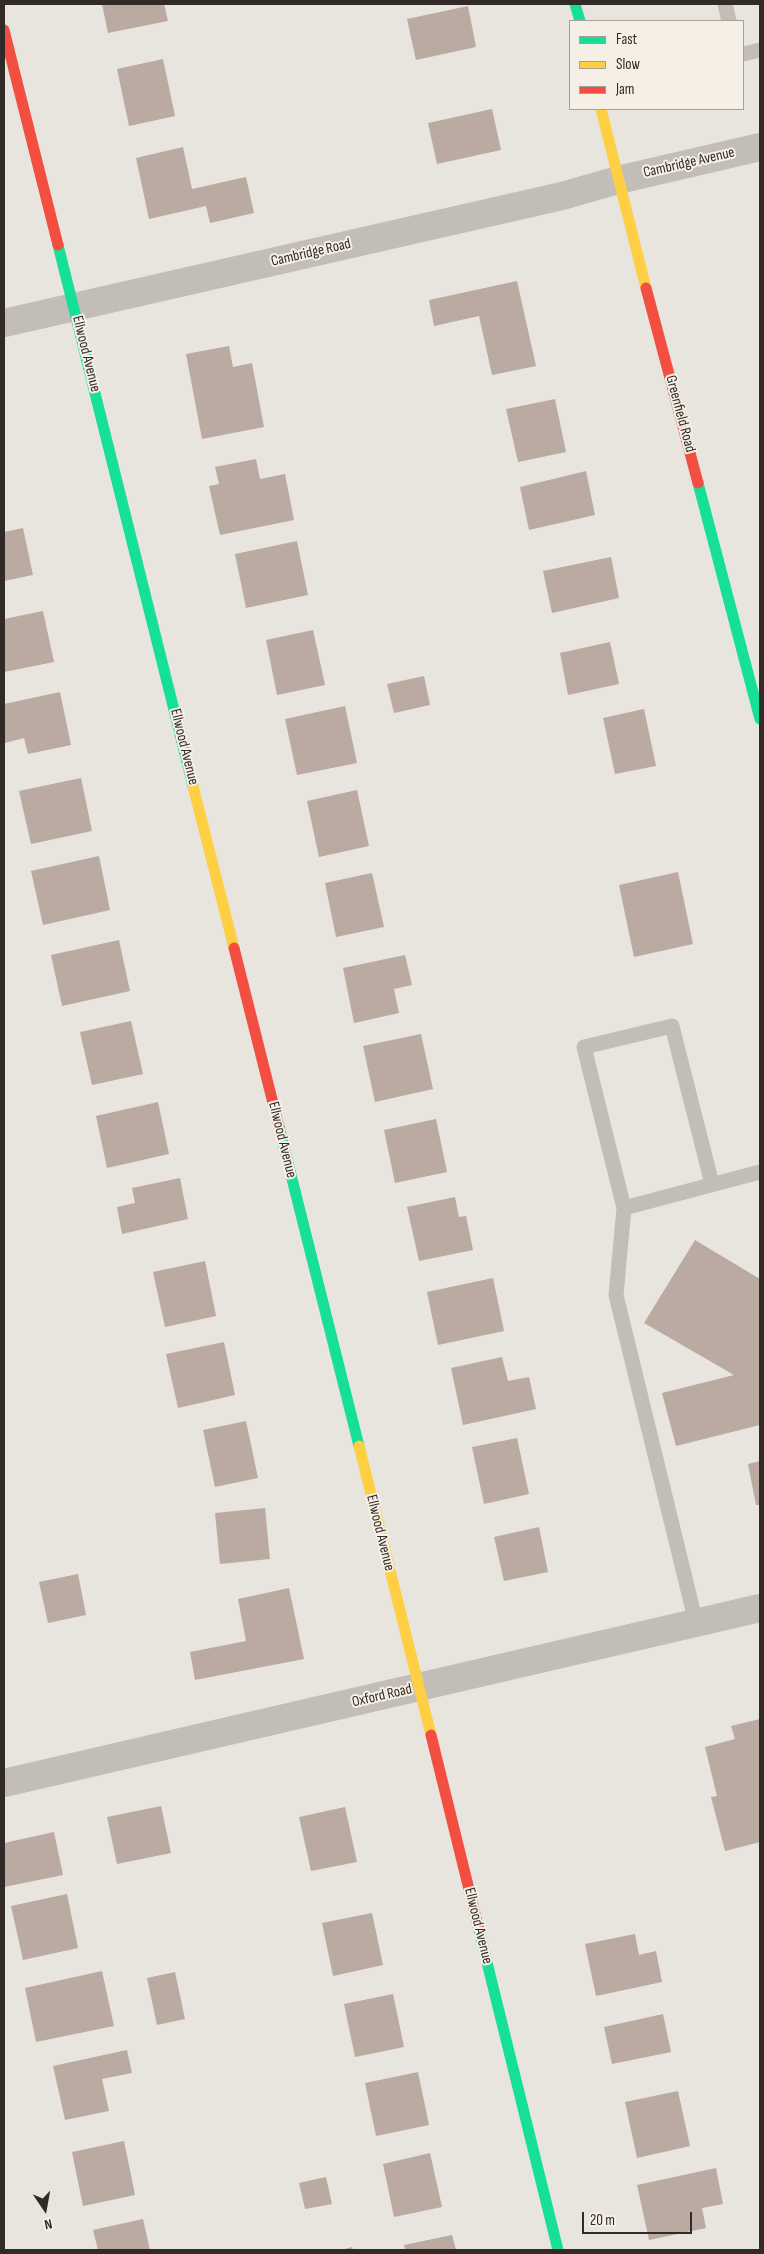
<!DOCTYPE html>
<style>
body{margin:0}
#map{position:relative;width:764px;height:2254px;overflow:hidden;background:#e8e4de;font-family:"Sofia Sans Condensed",sans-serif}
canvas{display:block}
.frame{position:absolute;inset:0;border:5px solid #312a26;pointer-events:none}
.legend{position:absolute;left:569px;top:20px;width:175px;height:90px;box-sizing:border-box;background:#f6efe5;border:1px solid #a7a099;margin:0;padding:6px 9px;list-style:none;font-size:15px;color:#312a26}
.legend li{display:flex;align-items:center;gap:10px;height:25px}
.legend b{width:25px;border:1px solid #a7a099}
.north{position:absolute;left:20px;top:2184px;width:50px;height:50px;-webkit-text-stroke:4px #f6efe5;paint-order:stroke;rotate:168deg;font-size:14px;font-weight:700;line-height:20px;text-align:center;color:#312a26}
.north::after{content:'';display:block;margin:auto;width:18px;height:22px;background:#312a26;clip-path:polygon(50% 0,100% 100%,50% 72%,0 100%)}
.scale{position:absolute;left:582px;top:2212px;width:110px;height:22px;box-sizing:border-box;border:2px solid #312a26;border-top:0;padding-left:6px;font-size:15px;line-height:18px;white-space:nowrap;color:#312a26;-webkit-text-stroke:4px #f6efe5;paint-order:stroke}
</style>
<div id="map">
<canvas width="764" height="2254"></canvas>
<div class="frame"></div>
<ul class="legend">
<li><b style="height:6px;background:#16e098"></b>Fast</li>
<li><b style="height:6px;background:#ffcf43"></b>Slow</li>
<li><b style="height:6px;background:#f24e42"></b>Jam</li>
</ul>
<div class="north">N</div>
<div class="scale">20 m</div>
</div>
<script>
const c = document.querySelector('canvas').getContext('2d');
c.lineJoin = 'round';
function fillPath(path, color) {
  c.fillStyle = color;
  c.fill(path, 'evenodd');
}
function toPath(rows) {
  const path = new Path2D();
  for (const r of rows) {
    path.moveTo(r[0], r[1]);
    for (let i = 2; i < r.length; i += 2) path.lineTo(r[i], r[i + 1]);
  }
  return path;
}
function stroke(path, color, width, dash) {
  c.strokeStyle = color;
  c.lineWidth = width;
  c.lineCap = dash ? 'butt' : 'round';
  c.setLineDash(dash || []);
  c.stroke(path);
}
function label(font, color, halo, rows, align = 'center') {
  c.font = font + ' "Sofia Sans Condensed",sans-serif';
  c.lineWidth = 4;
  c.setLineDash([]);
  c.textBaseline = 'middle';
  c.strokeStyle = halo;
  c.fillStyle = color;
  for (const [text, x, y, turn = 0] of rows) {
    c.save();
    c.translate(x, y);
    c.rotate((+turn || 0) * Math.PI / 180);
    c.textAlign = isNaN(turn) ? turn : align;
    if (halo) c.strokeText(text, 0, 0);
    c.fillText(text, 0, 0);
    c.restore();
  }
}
const building = toPath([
 [102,4,164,4,168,21,108,33],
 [468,6,476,47,416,60,407,19],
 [163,59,175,116,129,126,117,69],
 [492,109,501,150,437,164,428,123],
 [183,147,192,189,246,177,254,213,210,223,206,206,149,219,136,158],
 [517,281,536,366,492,375,479,316,434,326,429,300],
 [229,346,233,367,252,363,264,427,202,439,186,354],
 [555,399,566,452,518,462,506,409],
 [256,459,260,479,285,474,294,520,220,535,209,486,219,484,215,467],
 [586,471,595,515,529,530,520,487],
 [23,528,33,575,4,581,4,532],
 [297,541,308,595,246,608,235,554],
 [611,557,619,598,552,613,543,571],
 [43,611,54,662,4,672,4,619],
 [313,630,325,685,277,695,266,640],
 [610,642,619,684,568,695,560,653],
 [424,676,430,705,394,713,387,684],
 [60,692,71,745,28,754,24,738,5,743,4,704],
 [345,706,357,763,297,775,285,719],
 [644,709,656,766,615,774,603,718],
 [81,778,92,831,31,844,19,791],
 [357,790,369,846,319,857,307,801],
 [99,856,110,910,43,925,31,871],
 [678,872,693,944,634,957,619,885],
 [372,873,384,927,336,937,325,883],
 [119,940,130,991,62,1006,51,955],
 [405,955,412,985,394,989,399,1013,354,1023,343,968],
 [131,1021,143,1074,92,1085,80,1032],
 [421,1034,433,1089,375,1102,363,1046],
 [158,1102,169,1154,107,1168,96,1116],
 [436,1119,447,1172,395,1183,384,1130],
 [180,1178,188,1219,122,1234,117,1207,135,1203,132,1188],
 [455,1197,459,1217,466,1216,473,1250,419,1261,407,1207],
 [695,1240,760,1279,760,1425,676,1446,662,1393,734,1375,644,1323],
 [205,1261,216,1316,165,1327,153,1272],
 [493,1278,504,1331,438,1345,427,1292],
 [224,1342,235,1395,178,1408,166,1354],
 [502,1357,508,1381,529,1377,536,1409,463,1425,451,1368],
 [246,1421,258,1478,215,1487,203,1430],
 [517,1438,529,1494,484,1504,472,1447],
 [760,1461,760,1505,756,1505,748,1464],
 [265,1508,270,1559,220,1564,215,1513],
 [539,1527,548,1572,504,1581,494,1537],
 [78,1574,86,1615,48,1623,39,1582],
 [289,1588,304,1659,195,1680,190,1652,246,1641,238,1599],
 [760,1719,760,1842,725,1851,711,1797,717,1796,705,1747,735,1739,731,1726],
 [161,1806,171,1853,117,1864,107,1817],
 [345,1807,357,1862,311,1871,299,1817],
 [54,1832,63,1875,4,1887,4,1843],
 [67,1894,78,1948,23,1960,11,1906],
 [372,1913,383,1965,333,1976,322,1923],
 [635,1934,639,1955,656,1951,662,1982,596,1996,585,1944],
 [102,1971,114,2026,36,2042,25,1988],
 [175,1972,185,2019,157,2025,147,1978],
 [393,1994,404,2047,355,2057,344,2004],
 [663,2014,671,2052,612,2064,604,2027],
 [127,2050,132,2073,102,2079,109,2111,65,2120,53,2066],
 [418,2072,429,2125,376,2136,365,2083],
 [678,2091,690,2146,637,2158,625,2102],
 [124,2141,135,2195,83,2206,72,2152],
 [430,2153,442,2207,394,2217,383,2164],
 [716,2168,723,2204,702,2208,706,2228,649,2240,637,2185],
 [326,2177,332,2204,305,2209,299,2183],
 [143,2219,150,2250,98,2250,93,2230],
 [452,2235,456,2250,405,2250,404,2245],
 [352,2247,353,2250,341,2250]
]);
const lane = toPath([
 [725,4,729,21],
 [743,54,760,50],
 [624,1208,584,1047,672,1026,712,1184],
 [696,1623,616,1295,624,1208,760,1172]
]);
const street = toPath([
 [4,323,562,196,618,180,760,147],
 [4,1783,760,1608]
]);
const fast = toPath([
 [575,4,580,21],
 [58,245,193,786],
 [698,483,760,719],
 [279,1127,359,1446],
 [478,1926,558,2250]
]);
const slow = toPath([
 [601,109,646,288],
 [193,786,234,948],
 [359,1446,431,1735]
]);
const jam = toPath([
 [4,30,58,245],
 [646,288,698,483],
 [234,948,279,1127],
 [431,1735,478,1926]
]);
const streetNames = [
 ["Cambridge Avenue",689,163,-13],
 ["Cambridge Road",311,253,-13],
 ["Ellwood Avenue",86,354,76],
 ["Greenfield Road",680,414,75],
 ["Ellwood Avenue",184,747,76],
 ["Ellwood Avenue",282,1140,76],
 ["Ellwood Avenue",380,1533,76],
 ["Oxford Road",382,1696,-13],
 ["Ellwood Avenue",478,1926,76]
];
fillPath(building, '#baaaa2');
stroke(lane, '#c2bdb7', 15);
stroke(street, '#c2bdb7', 28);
stroke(fast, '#16e098', 11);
stroke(slow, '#ffcf43', 11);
stroke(jam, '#f24e42', 11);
label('15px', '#312a26', '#f6efe5', streetNames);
</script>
